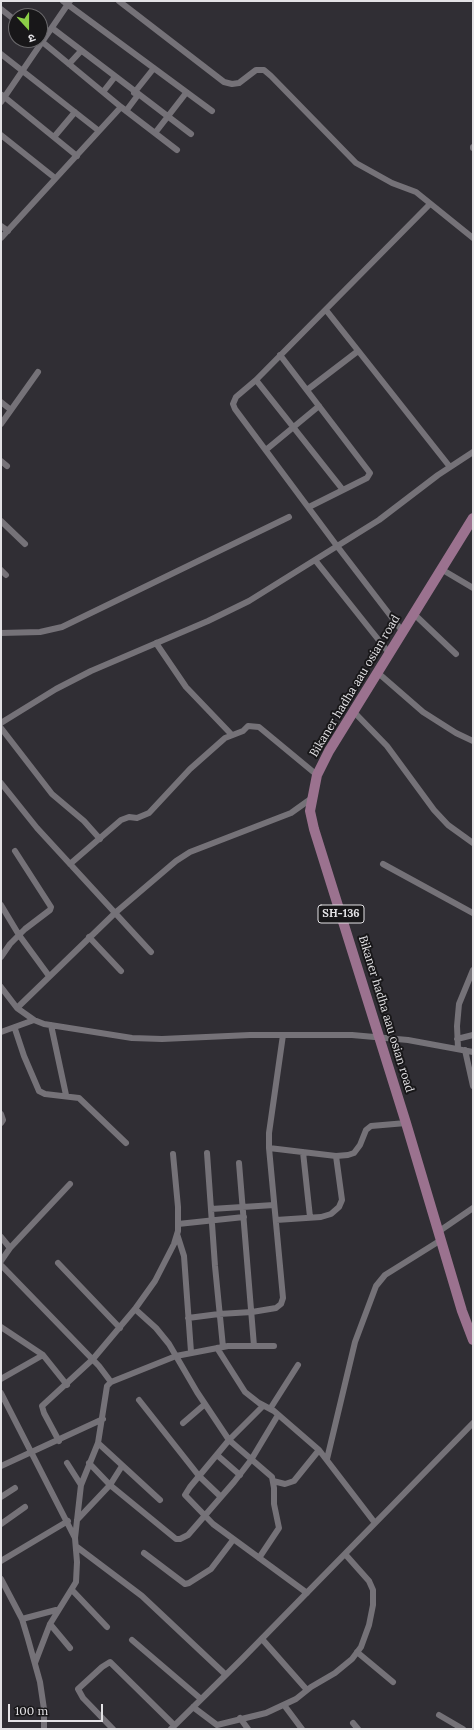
<!DOCTYPE html>
<meta charset="utf-8">
<style>
body{margin:0}
#map{position:relative;width:474px;height:1730px;overflow:hidden;background:#302e34;font-family:Lora,"Noto Sans Devanagari",serif}
canvas{display:block}
.frame{position:absolute;inset:0;border:2px solid #e3e2e5;pointer-events:none}
.north{position:absolute;left:8px;top:8px;width:40px;height:40px;box-sizing:border-box;background:#181719;border:1px solid #69686b;border-radius:50%;rotate:159deg;font-size:11px;font-weight:700;line-height:16px;text-align:center;color:#e3e2e5}
.north::after{content:'';display:block;margin:auto;width:14px;height:18px;background:#8bce46;clip-path:polygon(50% 0,100% 100%,50% 72%,0 100%)}
.scale{position:absolute;left:8px;top:1704px;width:95px;height:18px;box-sizing:border-box;border:2px solid #e3e2e5;border-top:0;padding-left:5px;font-size:12px;line-height:14px;white-space:nowrap;color:#e3e2e5;-webkit-text-stroke:3px #181719;paint-order:stroke}
</style>
<div id="map">
<canvas width="474" height="1730"></canvas>
<div class="frame"></div>
<div class="north">उ</div>
<div class="scale">100 m</div>
</div>
<script>
const c = document.querySelector('canvas').getContext('2d');
c.lineJoin = 'round';
function toPath(rows) {
  const path = new Path2D();
  for (const r of rows) {
    path.moveTo(r[0], r[1]);
    for (let i = 2; i < r.length; i += 2) path.lineTo(r[i], r[i + 1]);
  }
  return path;
}
function stroke(path, color, width, dash) {
  c.strokeStyle = color;
  c.lineWidth = width;
  c.lineCap = dash ? 'butt' : 'round';
  c.setLineDash(dash || []);
  c.stroke(path);
}
function label(font, color, halo, rows, align = 'center') {
  c.font = font + ' Lora,serif';
  c.lineWidth = 4;
  c.setLineDash([]);
  c.textBaseline = 'middle';
  c.strokeStyle = halo;
  c.fillStyle = color;
  for (const [text, x, y, turn = 0] of rows) {
    c.save();
    c.translate(x, y);
    c.rotate((+turn || 0) * Math.PI / 180);
    c.textAlign = isNaN(turn) ? turn : align;
    if (halo) c.strokeText(text, 0, 0);
    c.fillText(text, 0, 0);
    c.restore();
  }
}
const minor = toPath([
 [63,1,212,111],
 [119,1,224,82,232,84,239,83,256,70,264,70,271,76,356,163,392,183,416,192,473,238],
 [1,9,16,21],
 [52,28,191,134],
 [40,40,121,107,177,150],
 [1,54,99,131],
 [69,64,81,51],
 [103,92,114,78],
 [134,93,154,68],
 [2,95,77,156],
 [1,102,70,1],
 [126,111,138,95],
 [155,133,186,93],
 [1,135,55,178],
 [54,137,75,112],
 [473,147,473,148],
 [1,226,8,231],
 [1,238,121,107],
 [326,310,450,467],
 [280,355,370,473,367,478,309,507],
 [256,380,343,490],
 [307,390,358,351],
 [1,402,11,410],
 [1,424,38,372],
 [267,449,319,406],
 [1,461,7,466],
 [1,521,25,544],
 [315,560,389,653],
 [441,569,473,588],
 [1,570,6,575],
 [414,614,456,654],
 [403,632,337,546,235,409,233,404,236,397,256,380,429,205],
 [1,633,40,632,62,627,289,517],
 [156,643,186,687,231,734],
 [377,672,423,712,456,733,473,741],
 [353,711,387,746,434,810,448,825,473,843],
 [1,723,56,689,91,671,208,621,249,601,379,520,438,475,473,452],
 [1,728,52,794,84,821,100,839],
 [1,783,37,828,151,952],
 [70,864,121,820,129,817,137,818,149,813,190,769,225,738,243,731,248,726,259,727,317,775],
 [383,864,473,913],
 [1,905,19,935,49,976],
 [89,937,121,971],
 [1,957,10,944,25,929,50,910,51,907,15,851],
 [1,987,17,1008,34,1020,44,1024,132,1038,162,1039,250,1035,352,1035,408,1040,473,1052],
 [17,1008,115,913,176,861,190,852,291,813,312,798],
 [51,1025,66,1095],
 [15,1029,24,1056,39,1091,45,1094,79,1098,126,1143],
 [1,1032,34,1020],
 [457,1039,473,1035],
 [458,1048,457,1026,459,1004,473,970],
 [465,1050,473,1086],
 [1,1114,3,1120,1,1123],
 [269,1148,336,1156,348,1155,354,1153,360,1145,366,1130,371,1126,406,1123],
 [303,1152,310,1217],
 [207,1153,215,1266,223,1347],
 [239,1163,254,1346],
 [211,1209,274,1205],
 [276,1220,321,1217,331,1214,339,1207,342,1200,336,1156],
 [178,1224,244,1217],
 [438,1232,473,1208],
 [177,1234,184,1256,191,1352],
 [1,1237,10,1248,1,1261],
 [10,1248,70,1184],
 [58,1263,120,1328],
 [1,1265,99,1366,111,1382],
 [135,1309,156,1328,169,1344,197,1392,229,1440,272,1477,274,1488,274,1504,279,1528,259,1558],
 [188,1318,219,1314,252,1312,276,1308,281,1304,283,1298,269,1148,269,1133,283,1035],
 [1,1327,43,1355,67,1385],
 [217,1348,245,1392,259,1403,274,1411,319,1450,375,1523],
 [1,1379,43,1355],
 [1,1393,75,1538],
 [139,1400,199,1476,221,1497],
 [263,1406,229,1440,190,1487,185,1495,213,1524,307,1593],
 [270,1409,298,1365],
 [183,1423,205,1404],
 [59,1441,44,1413,42,1406,93,1359,135,1309,155,1281,174,1244,178,1231,178,1207,173,1154],
 [98,1443,160,1500],
 [217,1455,240,1475],
 [327,1459,355,1342,376,1286,385,1275,441,1240],
 [67,1463,81,1485],
 [89,1463,110,1485,176,1539,180,1539,188,1535,234,1482,251,1460,278,1415],
 [1,1466,103,1419],
 [273,1481,285,1484,294,1481,319,1450],
 [1,1497,15,1488],
 [77,1520,110,1485,122,1466],
 [1,1524,25,1507],
 [77,1547,142,1596,226,1675],
 [144,1553,185,1584,189,1583,211,1569,233,1540],
 [1,1561,68,1521],
 [1,1579,22,1619,28,1639,40,1682,44,1709,44,1729],
 [72,1590,107,1627],
 [22,1619,56,1610],
 [50,1624,70,1648],
 [262,1639,307,1690],
 [132,1640,201,1699],
 [357,1652,393,1682],
 [35,1663,50,1624,76,1582,77,1562,75,1538,81,1485,98,1443,107,1386,111,1382,176,1356,228,1346,274,1346],
 [284,1705,302,1729],
 [193,1707,217,1725,266,1713,296,1699,311,1687,335,1673,352,1659,361,1647,369,1625,373,1605,373,1590,369,1581,345,1554],
 [439,1715,463,1729],
 [240,1718,248,1729],
 [353,1723,358,1729],
 [113,1729,83,1698,78,1689,102,1667,110,1662,174,1725],
 [171,1729,242,1659,473,1423]
]);
const primary = toPath([
 [473,518,329,751,317,775,310,811,314,829,406,1123,462,1311,473,1340]
]);
const shields = [
 [341,914,46]
];
const shieldNames = [
 ["SH-136",341,914]
];
const streetNames = [
 ["Bikaner hadha aau osian road",355,686,-59],
 ["Bikaner hadha aau osian road",386,1014,73]
];
stroke(minor, '#757278', 6);
stroke(primary, '#9b728f', 10);
for (const [x, y, w] of shields) {
  const box = new Path2D();
  box.roundRect(x - w / 2, y - 9, w, 18, 3);
  c.fillStyle = '#181719';
  c.fill(box);
  stroke(box, '#e3e2e5', 1);
}
label('bold 11px', '#e3e2e5', null, shieldNames);
label('12px', '#e3e2e5', '#181719', streetNames);
</script>
